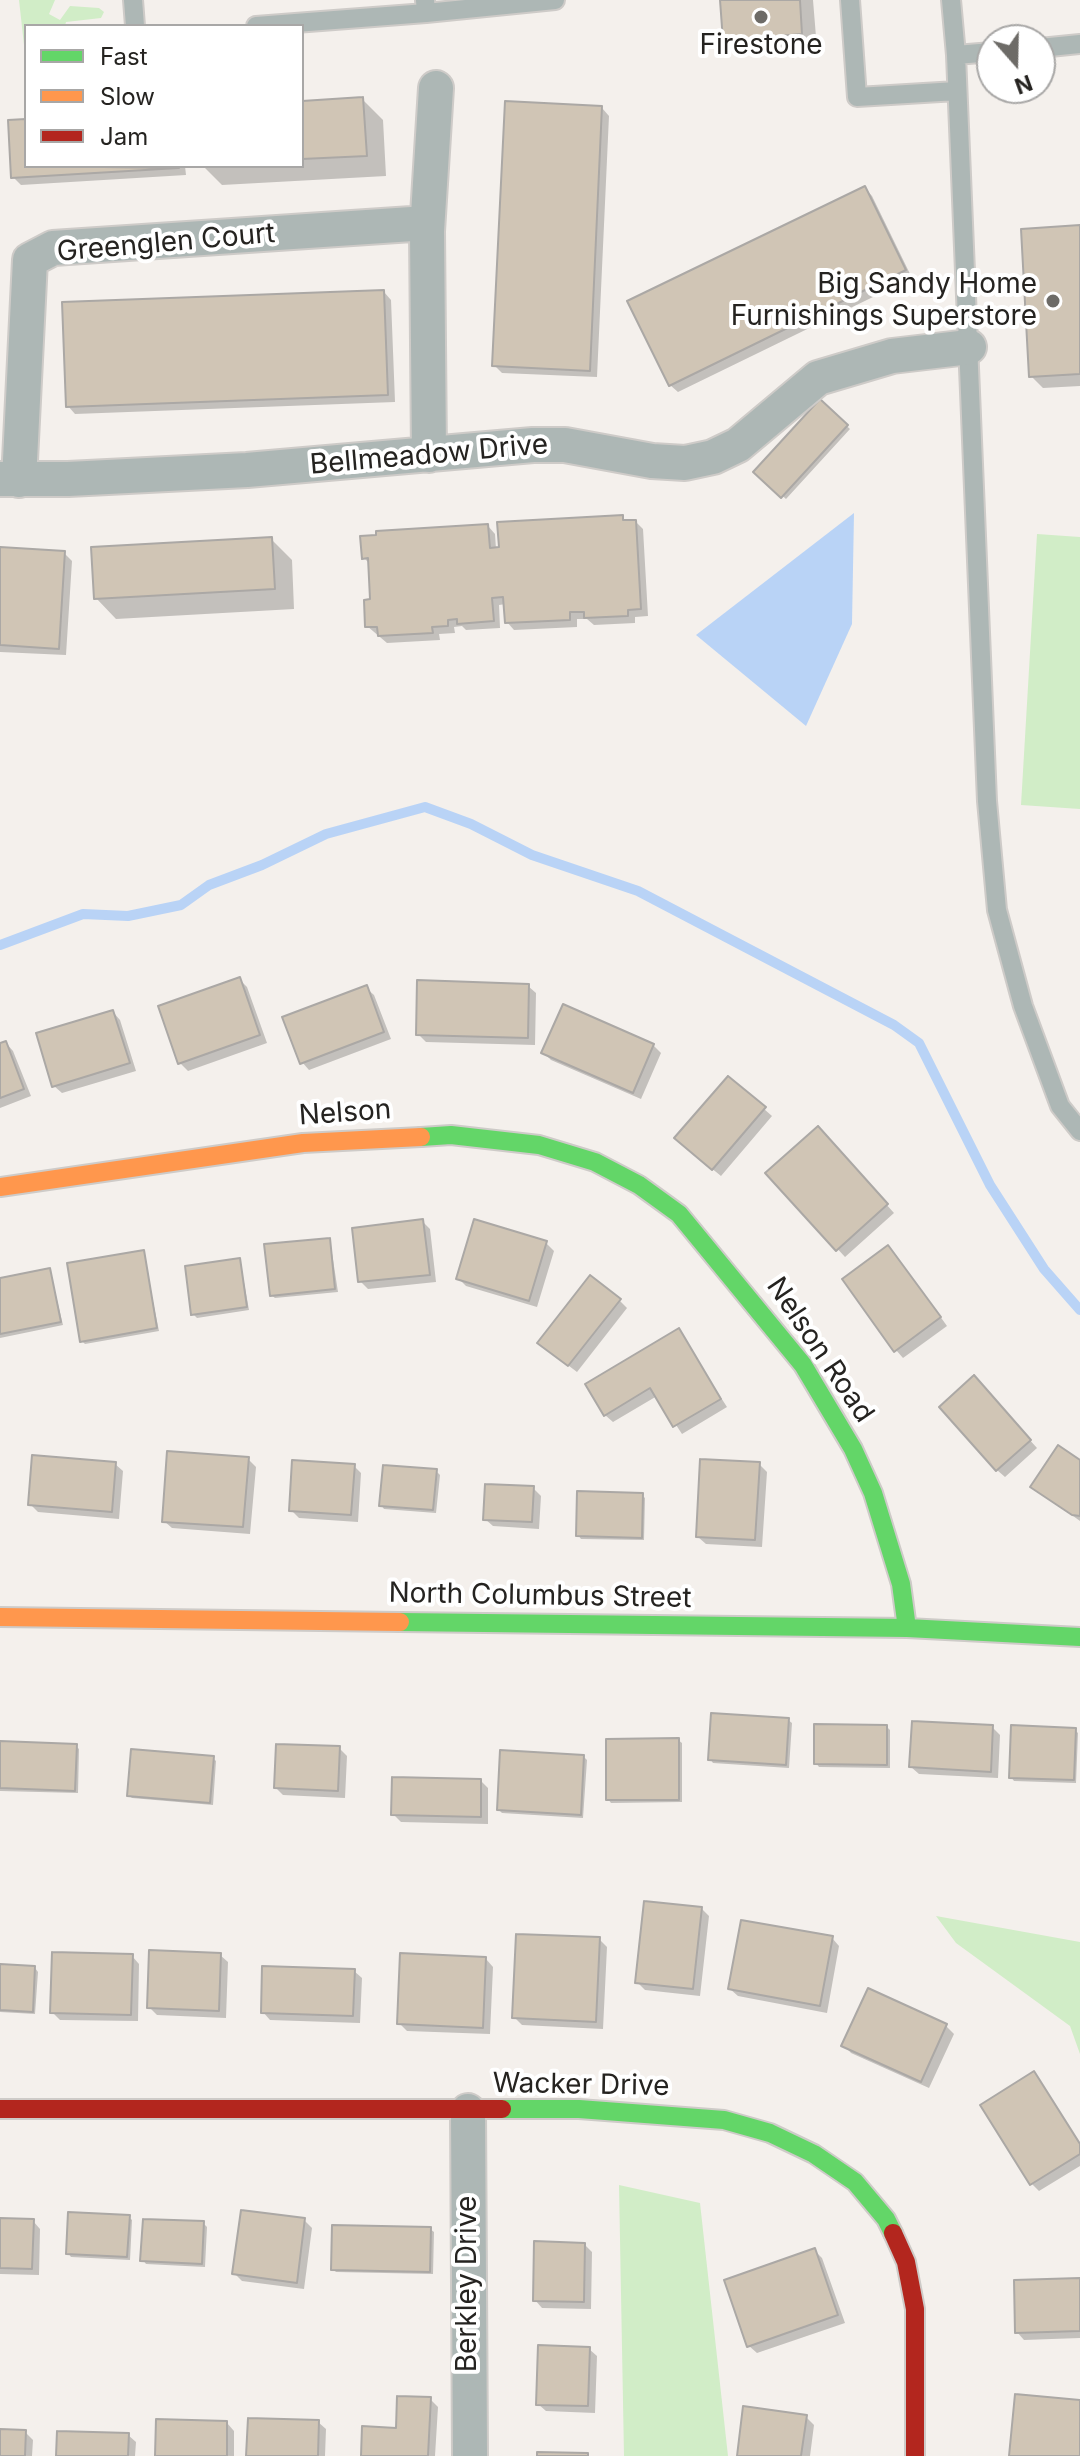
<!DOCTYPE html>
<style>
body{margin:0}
#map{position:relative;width:1080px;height:2456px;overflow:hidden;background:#f4f0ec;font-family:Inter,sans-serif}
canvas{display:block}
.legend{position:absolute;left:24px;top:24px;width:280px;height:144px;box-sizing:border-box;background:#fff;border:2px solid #a8a7a6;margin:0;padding:10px 14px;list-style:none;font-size:24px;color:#252320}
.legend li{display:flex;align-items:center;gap:16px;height:40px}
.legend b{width:40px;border:2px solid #a8a7a6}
.north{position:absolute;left:976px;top:24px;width:80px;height:80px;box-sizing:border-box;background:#fff;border:2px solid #a8a7a6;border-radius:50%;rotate:160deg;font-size:22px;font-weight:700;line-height:32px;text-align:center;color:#252320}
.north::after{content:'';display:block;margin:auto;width:28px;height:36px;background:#6d6b67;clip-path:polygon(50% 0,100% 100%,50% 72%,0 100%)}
</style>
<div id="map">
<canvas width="1080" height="2456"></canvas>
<ul class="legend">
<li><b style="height:10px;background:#63d668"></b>Fast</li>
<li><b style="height:10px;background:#ff974d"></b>Slow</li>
<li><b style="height:10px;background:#b3261e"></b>Jam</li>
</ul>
<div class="north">N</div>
</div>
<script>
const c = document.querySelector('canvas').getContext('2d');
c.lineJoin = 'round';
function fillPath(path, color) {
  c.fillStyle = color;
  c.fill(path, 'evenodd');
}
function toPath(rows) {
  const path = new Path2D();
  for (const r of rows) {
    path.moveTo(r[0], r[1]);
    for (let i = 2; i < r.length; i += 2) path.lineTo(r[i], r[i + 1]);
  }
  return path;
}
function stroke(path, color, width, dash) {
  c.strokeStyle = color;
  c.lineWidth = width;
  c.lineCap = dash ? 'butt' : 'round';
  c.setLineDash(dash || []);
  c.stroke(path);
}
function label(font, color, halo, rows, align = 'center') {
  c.font = font + ' Inter,sans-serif';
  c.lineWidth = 8;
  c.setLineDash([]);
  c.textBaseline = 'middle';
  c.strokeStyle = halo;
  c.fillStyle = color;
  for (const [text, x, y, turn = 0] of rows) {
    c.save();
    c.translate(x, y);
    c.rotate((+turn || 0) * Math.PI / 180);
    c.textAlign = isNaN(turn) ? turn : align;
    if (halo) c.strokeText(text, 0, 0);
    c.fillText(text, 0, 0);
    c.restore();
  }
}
const green = toPath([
 [19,0,55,0,49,14,60,20,70,6,99,8,104,12,101,18,66,22,65,26,26,26,26,63],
 [1037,534,1080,537,1080,809,1021,805],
 [936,1916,1080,1942,1080,2054,1070,2026,956,1943],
 [619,2185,700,2203,728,2456,624,2456]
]);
const water = toPath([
 [854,513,852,624,806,726,696,635]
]);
const shadow = toPath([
 [722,0,813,0,817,49,740,55,725,40],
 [363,100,383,120,386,176,222,185,203,166,302,166,302,103],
 [602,108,609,116,597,377,502,373,494,365],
 [26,121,26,166,185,166,186,175,21,185,13,177],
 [865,188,872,196,912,278,678,392,670,385],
 [1080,227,1080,386,1043,388,1031,376],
 [384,292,391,300,395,402,75,414,68,406],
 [820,402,850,429,786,499,756,472],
 [622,517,627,522,636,522,643,529,648,616,635,617,635,623,594,625,587,619,577,619,577,627,514,630,507,622,506,604,499,605,500,628,466,630,462,626,454,627,455,633,439,634,440,640,387,643,367,626,372,601,370,564,364,558,488,526,495,534,496,549],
 [271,539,292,560,294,609,116,619,96,598],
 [0,549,64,553,72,561,66,655,0,652],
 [239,979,247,987,267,1043,188,1071,180,1063,160,1007],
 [528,986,536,993,535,1045,426,1042,418,1034],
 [366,988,374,995,391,1039,309,1070,302,1062],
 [113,1012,120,1020,136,1071,62,1093,54,1086],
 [6,1043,13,1051,31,1096,0,1108,0,1045],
 [653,1045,661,1053,641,1099,551,1060,544,1053],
 [764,1109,772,1116,721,1176,684,1146],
 [825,1136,894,1213,845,1257,768,1173],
 [423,1222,430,1229,436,1282,368,1289,360,1281],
 [330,1240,338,1292,275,1298,271,1295],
 [546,1243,554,1251,537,1307,466,1286,458,1278],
 [143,1252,159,1331,85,1344,82,1341],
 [896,1255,947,1326,903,1358,896,1350],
 [240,1260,249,1310,197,1318,193,1314],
 [50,1270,63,1325,0,1338,0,1280],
 [619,1300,627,1308,577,1372,548,1350],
 [678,1331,727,1407,682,1434,657,1396,613,1422,605,1415],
 [981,1386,1037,1448,1005,1477,997,1470],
 [248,1459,256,1467,250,1534,172,1528,164,1521],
 [1080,1462,1080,1521,1033,1487],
 [115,1464,123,1471,119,1519,38,1512,30,1504],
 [759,1464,767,1472,762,1547,706,1544,698,1537],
 [354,1466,361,1473,358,1522,299,1518,291,1510],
 [436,1471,440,1475,436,1513,384,1509,381,1505],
 [533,1488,541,1496,539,1529,493,1526,485,1519],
 [642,1495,645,1498,644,1540,581,1539,578,1535],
 [788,1720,792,1723,789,1768,713,1763,710,1759],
 [887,1727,890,1730,890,1768,819,1767,816,1763],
 [992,1727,1000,1735,998,1778,919,1774,911,1767],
 [1075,1730,1078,1733,1076,1783,1014,1781,1011,1777],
 [678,1740,682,1743,682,1802,611,1803,608,1799],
 [0,1743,76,1746,79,1749,78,1793,0,1791],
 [339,1748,347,1756,345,1798,283,1795,276,1788],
 [584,1757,587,1760,583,1818,502,1813,499,1810],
 [213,1758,216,1761,213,1805,132,1798,129,1795],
 [481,1781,488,1788,488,1824,401,1822,393,1814],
 [702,1909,709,1916,700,1996,645,1990,637,1982],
 [832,1938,839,1946,827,2013,738,1996,730,1989],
 [599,1939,607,1947,603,2029,522,2025,514,2017],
 [220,1955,228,1962,226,2018,157,2015,149,2007],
 [132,1956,139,1964,138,2021,60,2020,52,2012],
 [486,1959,493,1967,490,2034,407,2031,399,2023],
 [0,1966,35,1968,38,1972,35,2014,0,2012],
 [354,1971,362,1978,360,2023,270,2020,263,2012],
 [869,1991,946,2026,954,2034,929,2088,851,2053,844,2045],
 [1034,2074,1080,2143,1080,2166,1039,2191,1032,2184],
 [129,2217,132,2220,130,2260,71,2257,68,2253],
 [0,2220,33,2221,40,2229,39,2275,0,2274],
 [304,2220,312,2228,304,2289,242,2281,234,2273],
 [203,2223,207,2227,205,2267,146,2264,143,2260],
 [430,2229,434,2232,433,2274,336,2272,333,2269],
 [585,2245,592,2252,591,2309,542,2308,535,2300],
 [815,2251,822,2258,845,2323,757,2353,749,2346],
 [1080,2280,1080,2338,1024,2340,1017,2332],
 [589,2349,597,2356,595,2413,546,2411,538,2404],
 [430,2399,438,2407,435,2456,363,2456],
 [806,2417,814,2425,810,2456,739,2456],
 [318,2422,326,2429,325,2456,248,2456],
 [227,2423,234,2431,234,2456,157,2456],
 [0,2431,25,2432,33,2440,32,2456,0,2456],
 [128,2435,136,2442,135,2456,58,2456]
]);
const stream = toPath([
 [0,945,83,914,128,916,181,905,209,885,262,865,326,834,425,807,471,824,532,855,638,891,894,1025,919,1043,990,1185,1044,1269,1080,1310]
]);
const building = toPath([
 [720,0,800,0,802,34,723,41,720,0],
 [363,97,367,156,302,159,302,101,363,97],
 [505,101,602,106,590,371,492,366,505,101],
 [26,119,26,166,179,168,11,178,8,120,26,119],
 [865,186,906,270,669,386,627,301,865,186],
 [1080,225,1080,374,1029,377,1021,229,1080,225],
 [384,290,388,395,66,407,62,302,384,290],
 [820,399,848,425,781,498,753,472,820,399],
 [623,515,623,520,636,520,641,609,628,610,628,616,584,618,584,612,570,612,570,620,505,623,503,597,492,598,494,621,457,624,457,619,448,620,448,626,432,627,433,633,378,636,377,627,365,627,364,600,370,599,368,558,362,559,360,536,376,535,376,531,488,524,490,548,499,547,497,522,623,515],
 [272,537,275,589,94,599,91,547,272,537],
 [0,547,65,551,59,649,0,645,0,547],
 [240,977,260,1035,178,1064,158,1006,240,977],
 [417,980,529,984,528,1038,416,1035,417,980],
 [367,985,384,1032,300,1064,282,1017,367,985],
 [563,1004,654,1044,633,1093,541,1053,563,1004],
 [113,1010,130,1063,52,1087,36,1033,113,1010],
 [6,1041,24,1089,0,1098,0,1043,6,1041],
 [728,1076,766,1107,712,1170,674,1138,728,1076],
 [818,1126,888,1204,836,1251,765,1173,818,1126],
 [423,1219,430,1275,358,1282,352,1228,423,1219],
 [474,1219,547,1241,529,1301,456,1279,474,1219],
 [330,1238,335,1289,270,1296,264,1244,330,1238],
 [888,1245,941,1317,894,1352,842,1279,888,1245],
 [144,1250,157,1328,80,1342,67,1263,144,1250],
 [240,1258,247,1307,191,1315,185,1266,240,1258],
 [50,1268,61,1322,0,1334,0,1278,50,1268],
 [590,1275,621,1299,568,1366,537,1343,590,1275],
 [679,1328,721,1399,673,1427,650,1388,604,1416,585,1384,679,1328],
 [974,1375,1031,1440,996,1471,939,1407,974,1375],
 [1058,1445,1080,1460,1080,1516,1072,1515,1030,1487,1058,1445],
 [167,1451,249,1457,243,1527,162,1522,167,1451],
 [32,1455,116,1462,112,1512,28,1505,32,1455],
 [700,1459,760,1462,755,1540,696,1537,700,1459],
 [292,1460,355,1464,351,1515,289,1511,292,1460],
 [383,1465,437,1469,433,1510,379,1506,383,1465],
 [485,1484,534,1486,532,1522,483,1520,485,1484],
 [577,1491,643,1493,642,1538,576,1536,577,1491],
 [711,1713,789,1718,786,1765,708,1760,711,1713],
 [912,1721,993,1725,991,1772,909,1767,912,1721],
 [814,1724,887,1725,887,1765,814,1764,814,1724],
 [1011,1725,1076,1728,1074,1780,1009,1778,1011,1725],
 [679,1738,679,1800,606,1800,606,1739,679,1738],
 [0,1741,77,1744,75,1791,0,1788,0,1741],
 [276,1744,340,1746,338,1791,274,1788,276,1744],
 [131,1749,214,1756,210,1803,127,1796,131,1749],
 [500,1750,584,1755,581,1815,497,1810,500,1750],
 [392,1777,481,1779,481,1817,391,1815,392,1777],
 [644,1901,702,1907,693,1989,635,1983,644,1901],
 [741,1920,833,1936,820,2006,728,1989,741,1920],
 [516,1934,600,1937,596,2022,512,2018,516,1934],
 [149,1950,221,1953,219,2011,147,2008,149,1950],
 [52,1952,133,1954,131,2015,50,2013,52,1952],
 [400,1953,486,1957,483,2028,397,2024,400,1953],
 [0,1964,35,1966,33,2012,0,2010,0,1964],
 [262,1966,355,1969,353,2016,261,2013,262,1966],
 [868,1988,947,2024,921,2082,841,2046,868,1988],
 [1034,2071,1080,2144,1080,2154,1030,2185,980,2105,1034,2071],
 [241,2210,305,2218,297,2283,232,2274,241,2210],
 [68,2212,130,2215,127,2257,66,2254,68,2212],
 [0,2218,34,2219,32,2269,0,2268,0,2218],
 [143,2219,204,2221,202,2264,140,2261,143,2219],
 [332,2225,431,2227,430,2272,331,2270,332,2225],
 [534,2241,585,2243,584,2302,533,2301,534,2241],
 [815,2248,838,2315,747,2347,724,2280,815,2248],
 [1080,2278,1080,2331,1015,2333,1014,2280,1080,2278],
 [538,2345,590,2347,588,2406,536,2405,538,2345],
 [1015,2394,1080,2400,1080,2456,1009,2456,1015,2394],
 [397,2396,431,2397,428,2456,361,2456,362,2426,396,2428,397,2396],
 [743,2406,807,2415,801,2456,737,2456,743,2406],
 [248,2418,319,2420,318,2456,246,2456,248,2418],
 [156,2419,227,2421,227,2456,155,2456,156,2419],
 [0,2429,26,2430,25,2456,0,2456,0,2429],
 [57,2431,129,2433,128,2456,56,2456,57,2431],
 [537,2452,588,2453,588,2456,537,2456,537,2452]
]);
const lane = toPath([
 [133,0,135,26],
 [425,0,426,13,555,0],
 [850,0,857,97,957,91],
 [951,0,956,55,992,52],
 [256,26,426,13],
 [1040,48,1080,44],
 [956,55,987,801,997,910,1023,1006,1060,1106,1080,1131]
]);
const street = toPath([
 [429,455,427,231,436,88],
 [0,479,68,479,247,470,533,445,565,445,652,461,685,463,713,457,738,445,818,378,892,356,969,347],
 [19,480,30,260,53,248,427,223],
 [468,2111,470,2456]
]);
const fast = toPath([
 [421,1137,451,1135,539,1145,595,1162,639,1185,679,1214,803,1365,853,1449,873,1493,901,1584,907,1628],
 [400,1622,907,1628,1080,1637],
 [502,2109,579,2109,724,2120,770,2133,814,2154,855,2182,886,2219,893,2233]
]);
const slow = toPath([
 [0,1187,303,1143,421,1137],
 [0,1617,400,1622]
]);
const jam = toPath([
 [0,2109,502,2109],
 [893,2233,906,2262,915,2309,915,2456]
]);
const markers = [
 [761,17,8,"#6d6b67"],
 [1053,301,8,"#6d6b67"]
];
const poiNames = [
 ["Firestone",761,46],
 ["Big Sandy Home",1037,285,"right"],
 ["Furnishings Superstore",1037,317,"right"]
];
const streetNames = [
 ["Greenglen Court",166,243,-5],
 ["Bellmeadow Drive",429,455,-5],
 ["Nelson",345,1113,-4],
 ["Nelson Road",820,1350,56],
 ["North Columbus Street",540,1596,1],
 ["Wacker Drive",581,2085,1],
 ["Berkley Drive",468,2284,-90]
];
fillPath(green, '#d1edc7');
fillPath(water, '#b9d3f6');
fillPath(shadow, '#0003');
stroke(stream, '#b9d3f6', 10);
fillPath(building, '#d0c5b5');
stroke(building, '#aba8a5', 2);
stroke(lane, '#cecbc8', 22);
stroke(street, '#cecbc8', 38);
stroke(fast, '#cecbc8', 22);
stroke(slow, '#cecbc8', 22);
stroke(jam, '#cecbc8', 22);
stroke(lane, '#adb7b5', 18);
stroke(street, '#adb7b5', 34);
stroke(fast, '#63d668', 18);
stroke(slow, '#ff974d', 18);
stroke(jam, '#b3261e', 18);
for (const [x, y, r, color] of markers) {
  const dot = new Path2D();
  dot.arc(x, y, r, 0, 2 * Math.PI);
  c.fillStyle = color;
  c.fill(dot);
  stroke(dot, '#fff', 3);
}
label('28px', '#252320', '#fff', poiNames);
label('28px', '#252320', '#fff', streetNames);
</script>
